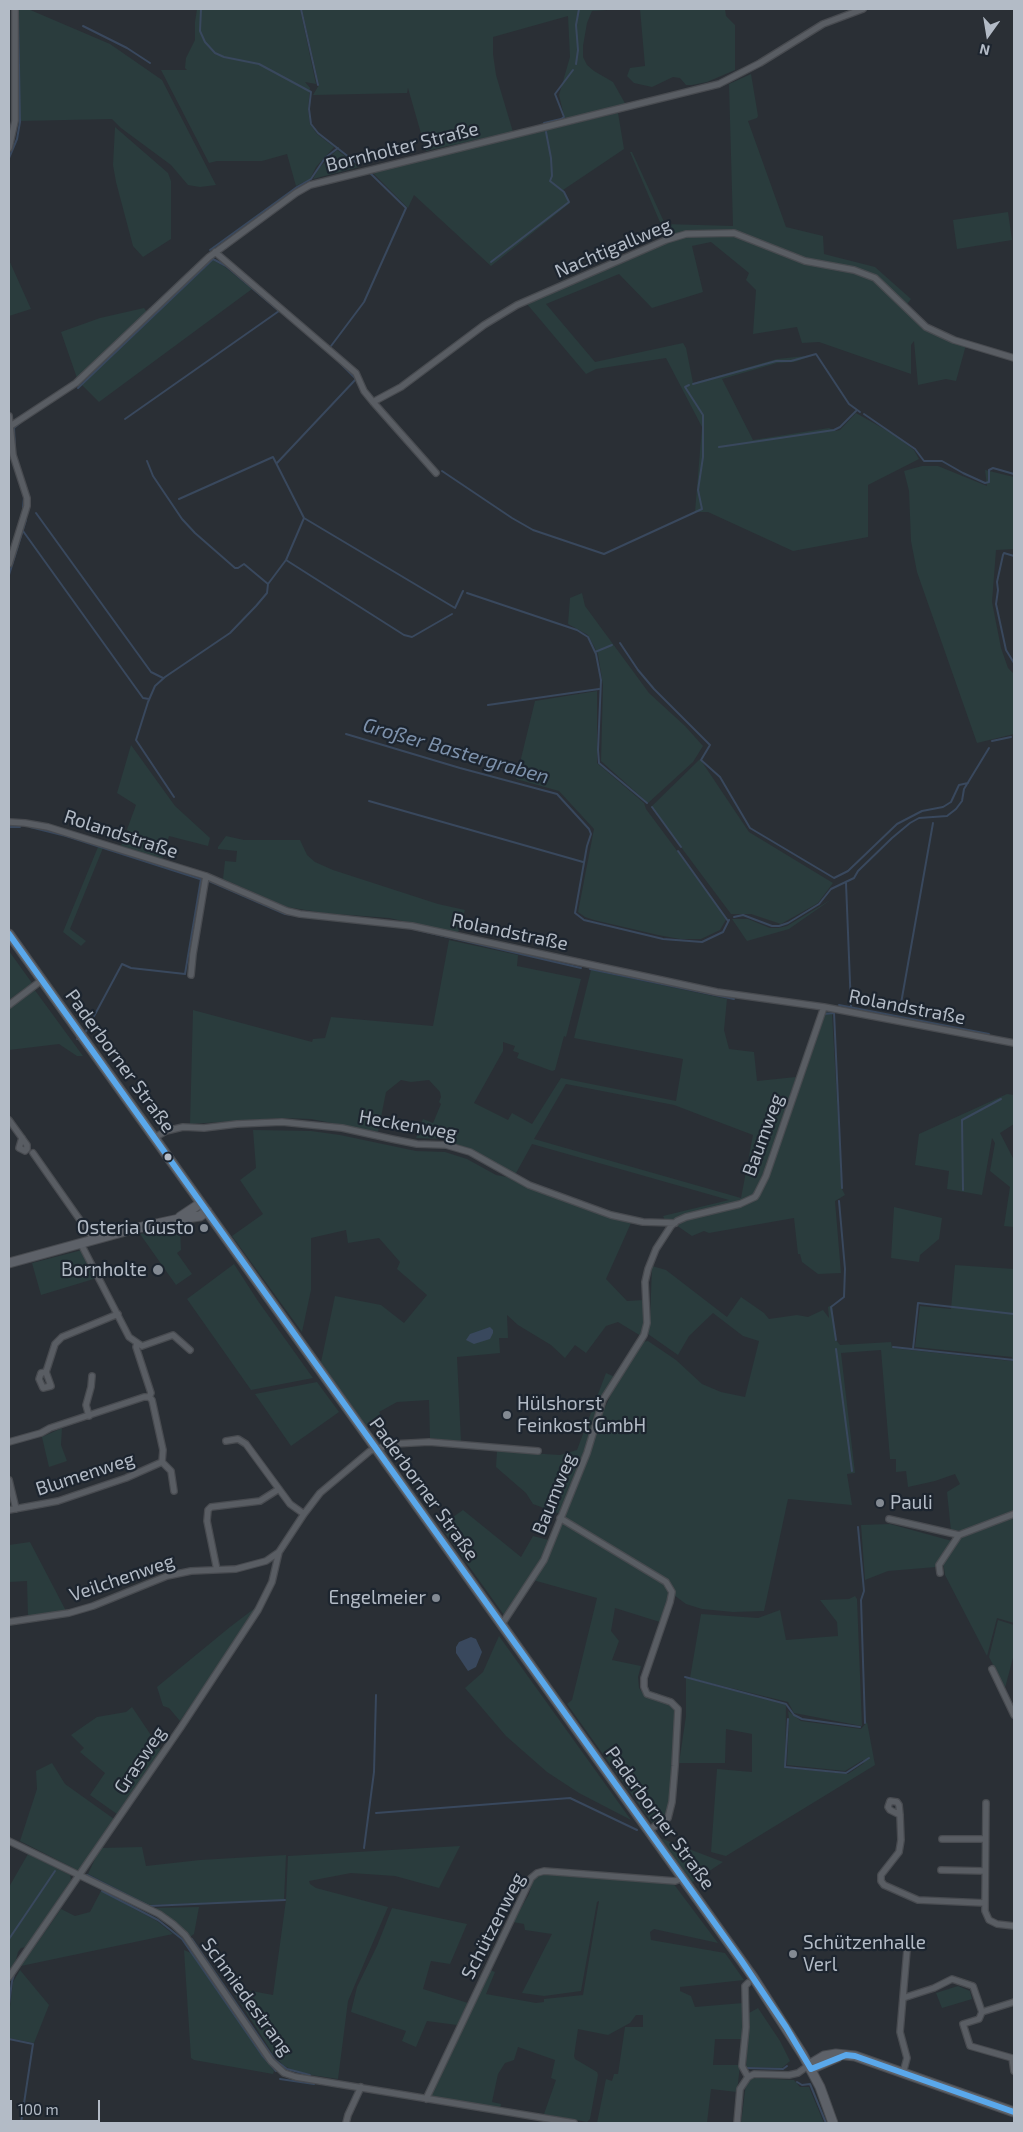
<!DOCTYPE html>
<meta charset="utf-8">
<style>
body{margin:0}
#map{position:relative;width:1023px;height:2132px;overflow:hidden;background:#2a2f35;font-family:"Exo 2",sans-serif}
canvas{display:block}
.frame{position:absolute;inset:0;border:10px solid #b3bbc6;pointer-events:none}
.north{position:absolute;left:963px;top:10px;width:50px;height:50px;-webkit-text-stroke:4px #1d252f;paint-order:stroke;rotate:193deg;font-size:14px;font-weight:700;line-height:20px;text-align:center;color:#b3bbc6}
.north::after{content:'';display:block;margin:auto;width:18px;height:22px;background:#b3bbc6;clip-path:polygon(50% 0,100% 100%,50% 72%,0 100%)}
.scale{position:absolute;left:10px;top:2100px;width:90px;height:22px;box-sizing:border-box;border:2px solid #b3bbc6;border-top:0;padding-left:6px;font-size:15px;line-height:18px;white-space:nowrap;color:#b3bbc6;-webkit-text-stroke:4px #1d252f;paint-order:stroke}
</style>
<div id="map">
<canvas width="1023" height="2132"></canvas>
<div class="frame"></div>
<div class="north">N</div>
<div class="scale">100 m</div>
</div>
<script>
const c = document.querySelector('canvas').getContext('2d');
c.lineJoin = 'round';
function fillPath(path, color) {
  c.fillStyle = color;
  c.fill(path, 'evenodd');
}
function toPath(rows) {
  const path = new Path2D();
  for (const r of rows) {
    path.moveTo(r[0], r[1]);
    for (let i = 2; i < r.length; i += 2) path.lineTo(r[i], r[i + 1]);
  }
  return path;
}
function stroke(path, color, width, dash) {
  c.strokeStyle = color;
  c.lineWidth = width;
  c.lineCap = dash ? 'butt' : 'round';
  c.setLineDash(dash || []);
  c.stroke(path);
}
function label(font, color, halo, rows, align = 'center') {
  c.font = font + ' "Exo 2",sans-serif';
  c.lineWidth = 4.5;
  c.setLineDash([]);
  c.textBaseline = 'middle';
  c.strokeStyle = halo;
  c.fillStyle = color;
  for (const [text, x, y, turn = 0] of rows) {
    c.save();
    c.translate(x, y);
    c.rotate((+turn || 0) * Math.PI / 180);
    c.textAlign = isNaN(turn) ? turn : align;
    if (halo) c.strokeText(text, 0, 0);
    c.fillText(text, 0, 0);
    c.restore();
  }
}
const green = toPath([
 [19,9,28,9,110,44,162,80,216,185,200,187,188,185,171,165,121,128,112,119,20,121],
 [197,9,300,9,316,84,305,82,310,88,308,110,310,124,317,134,334,147,316,167,310,179,296,186,287,154,262,161,217,161,209,163,161,70,187,70,185,68,186,58,195,40,195,22],
 [302,9,621,9,592,11,587,23,583,46,583,57,587,65,594,71,613,82,626,105,565,120,559,95,570,57,568,16,493,37,493,54,496,75,513,132,426,151,408,88,407,93,313,95,319,85],
 [640,9,725,9,726,16,735,25,735,70,707,82,692,85,686,85,680,78,673,77,652,87,634,83,627,76,630,68,645,66],
 [751,74,758,116,757,118,748,121,786,227,823,236,824,254,875,267,911,299,904,308,926,329,942,337,966,345,956,381,946,379,918,385,914,341,911,345,911,374,819,342,802,343,797,327,753,334,756,290,746,280,749,273,711,242,692,246,703,292,652,308,619,274,546,304,595,362,683,343,686,348,693,383,777,359,815,355,794,362,777,363,722,379,753,440,829,428,835,431,840,430,856,413,893,434,914,450,919,459,868,485,868,537,793,551,708,512,695,512,702,427,666,358,596,369,586,374,527,304,526,297,662,238,663,243,668,241,630,152,632,152,665,224,733,226,729,84],
 [618,113,624,149,563,190,570,203,491,266,414,195,408,208,372,172],
 [115,127,168,173,171,181,171,239,143,257,133,246,116,182,113,165],
 [337,150,359,167,313,179,319,168],
 [1008,212,1012,240,957,249,953,220],
 [9,260,31,309,9,316],
 [213,260,225,267,252,289,99,402,82,385],
 [144,308,147,312,77,378,61,332,100,318],
 [922,466,938,466,987,486,985,470,1014,477,1014,549,996,550,992,602,1001,648,1008,668,1014,674,1014,734,977,743,917,572,911,541,909,491,904,471],
 [582,593,585,606,649,693,685,726,703,746,693,762,648,803,601,761,603,685,598,654,588,635,568,624,570,598],
 [597,691,597,763,644,803,646,809,727,918,720,930,701,939,680,939,658,935,594,920,585,917,578,912,594,829,559,791,516,779,535,701],
 [131,745,175,806,210,838,208,846,169,836,162,860,121,846,136,805,117,793],
 [700,759,749,832,833,883,818,903,781,924,751,914,731,914,651,807],
 [226,836,244,840,300,840,307,855,315,862,333,870,438,904,465,910,458,933,389,918,324,913,287,907,223,879,225,861,236,862,237,851,218,849,218,847],
 [98,847,103,848,70,929,86,941,81,946,63,932],
 [832,899,789,929,747,941,732,919,748,919,770,928,778,928,787,926],
 [449,940,518,955,517,966,581,979,566,1037,564,1036,555,1070,552,1071,517,1058,519,1053,513,1051,515,1046,503,1042,503,1051,474,1103,508,1120,512,1113,532,1124,561,1078,676,1101,683,1059,574,1038,591,970,727,999,724,1030,729,1049,754,1052,757,1081,796,1077,776,1137,782,1140,826,1012,832,1013,842,1189,845,1195,835,1201,841,1273,818,1274,802,1262,800,1254,798,1254,794,1218,709,1233,704,1231,692,1236,676,1225,689,1218,665,1220,663,1216,729,1200,532,1144,515,1175,469,1148,445,1141,446,1139,416,1138,423,1119,433,1123,441,1104,439,1102,441,1097,440,1092,429,1080,411,1082,401,1080,386,1092,378,1132,311,1119,280,1118,190,1124,193,1010,312,1042,313,1039,325,1038,331,1017,433,1026],
 [566,1084,674,1105,753,1135,741,1198,534,1139],
 [9,951,32,983,9,1000],
 [34,989,83,1056,77,1056,59,1044,9,1050,9,1008],
 [1007,1094,1014,1095,1014,1124,1000,1133,1014,1160,1014,1227,1004,1226,1010,1187,990,1171,995,1143,992,1138,982,1195,947,1189,949,1171,915,1165,919,1134],
 [253,1130,311,1131,340,1135,416,1151,445,1152,467,1159,496,1175,507,1177,528,1188,611,1217,631,1223,606,1279,627,1301,644,1300,644,1320,641,1336,618,1322,606,1326,586,1353,575,1345,565,1358,551,1345,518,1325,507,1315,508,1338,499,1338,500,1353,457,1357,461,1442,430,1438,429,1400,397,1402,379,1412,382,1417,367,1427,321,1362,335,1296,381,1305,404,1323,427,1295,397,1269,400,1262,379,1238,348,1243,346,1230,311,1238,311,1290,302,1332,232,1236,263,1214,240,1180,256,1168],
 [894,1207,942,1218,939,1239,920,1255,919,1262,891,1258],
 [180,1226,181,1250,177,1253,192,1274,176,1285,140,1234],
 [82,1250,97,1278,41,1295,32,1263],
 [234,1264,258,1301,313,1378,251,1390,187,1299],
 [955,1265,1014,1269,1014,1511,965,1530,951,1531,947,1492,960,1484,955,1474,935,1481,908,1487,906,1471,896,1472,896,1459,890,1459,881,1350,841,1353,855,1473,847,1474,852,1505,788,1499,764,1611,733,1612,702,1609,686,1604,674,1595,672,1586,666,1580,566,1519,564,1516,599,1421,613,1390,643,1342,648,1341,676,1360,702,1384,721,1392,745,1397,759,1341,743,1336,713,1313,689,1336,678,1355,648,1334,650,1321,652,1266,666,1270,727,1317,741,1297,764,1313,769,1319,797,1315,808,1317,823,1310,829,1318,828,1307,832,1305,836,1340,840,1345,891,1342,892,1348,1011,1361,1012,1357,915,1347,920,1306,951,1309],
 [606,1373,615,1377,601,1400,586,1453,560,1514,533,1504,526,1493,496,1467,497,1451,560,1455,577,1450],
 [317,1382,339,1412,291,1446,255,1394],
 [62,1428,61,1445,67,1461,49,1467,42,1437],
 [463,1510,521,1557,533,1536,549,1540,542,1559,504,1615,440,1526],
 [1014,1517,1014,1623,997,1618,987,1656,945,1575,943,1562,961,1538],
 [565,1523,660,1581,668,1589,668,1602,660,1622,615,1608,611,1631,619,1641,612,1660,641,1666,638,1677,639,1688,646,1697,669,1704,675,1709,670,1800,666,1815,653,1824,567,1704,572,1700,597,1598,533,1580,561,1525],
 [890,1524,952,1541,936,1567,888,1571,865,1580,861,1525],
 [30,1542,65,1609,65,1612,28,1617,27,1581,9,1582,9,1545],
 [855,1596,857,1599,862,1726,794,1713,788,1702,690,1678,701,1614,758,1618,780,1610,786,1640,838,1636,837,1622,820,1600,849,1599],
 [259,1605,252,1617,180,1721,169,1708,163,1706,157,1687,230,1627],
 [998,1620,1014,1625,1014,1654,1005,1688,989,1657],
 [499,1636,631,1820,579,1793,547,1772,506,1736,465,1688,483,1672],
 [686,1678,786,1705,785,1768,848,1774,864,1763,863,1760,845,1771,787,1765,789,1719,788,1711,801,1721,861,1729,867,1722,875,1765,726,1856,711,1852,717,1769,752,1772,752,1734,726,1729,725,1763,679,1763,686,1716],
 [132,1707,161,1750,117,1814,90,1795,105,1773,80,1752,84,1748,71,1735,97,1717,126,1712],
 [52,1763,65,1784,114,1819,79,1871,20,1841,37,1789,36,1771],
 [660,1838,723,1862,691,1883],
 [460,1846,439,1888,395,1876,366,1874,351,1873,309,1881,310,1884,316,1888,388,1907,348,2001,338,2079,311,2075,311,2074,294,2071,283,2065,273,2054,230,1987,273,1995,286,1900,288,1856],
 [142,1847,146,1866,200,1860,286,1855,284,1900,148,1905,88,1874,100,1848],
 [28,1854,70,1875,71,1880,26,1947,21,1948,18,1952,16,1960,9,1971,9,1887],
 [545,1874,673,1883,718,1943,654,1929,650,1932,651,1940,725,1953,744,1980,680,1987,680,1991,691,1996,695,2007,743,2003,743,2039,715,2039,713,2065,740,2065,737,2092,711,2089,707,2123,597,2123,606,2079,612,2081,614,2074,618,2074,625,2027,643,2027,643,2015,636,2015,630,2023,608,2035,578,2029,574,2056,575,2059,597,2072,598,2075,590,2119,587,2122,544,2114,556,2080,551,2078,555,2060,518,2047,514,2060,505,2063,498,2074,492,2102,501,2104,500,2110,429,2097,490,1970,495,1972,486,1994,536,2003,544,2002,544,1999,583,1995,599,1901,597,1902,581,1991,544,1996,522,1993,552,1934,525,1930,524,1924,513,1922,529,1894,534,1878],
 [101,1891,157,1921,173,1934,21,1966,61,1909,75,1916,90,1912],
 [199,1907,194,1934,190,1937,186,1932,150,1908],
 [392,1908,467,1924,450,1964,431,1961,423,1989,468,2003,457,2025,427,2021,416,2047,402,2041,406,2031,351,2012,357,1987,377,1946],
 [184,1950,191,1953,274,2071,273,2074,194,2060,191,2058],
 [20,1970,49,2005,34,2043,9,2038,9,2015,13,1982],
 [958,1986,970,1991,972,1999,942,2008,936,1993],
 [758,2008,780,2041,790,2061,782,2068,746,2067,749,2013],
 [756,2078,794,2080,800,2087,809,2087,824,2123,741,2123,746,2083,751,2079]
]);
const water = toPath([
 [490,1327,493,1330,493,1333,490,1339,474,1344,466,1340,470,1334],
 [471,1637,476,1639,482,1652,476,1667,468,1671,456,1653,456,1647,459,1642]
]);
const stream = toPath([
 [201,9,200,31,205,42,215,53,224,57,259,64,311,92,309,109,311,124,318,133,359,165],
 [301,9,318,85],
 [83,26,127,48,150,63],
 [576,64,578,50,576,25,579,9],
 [544,123,561,119,564,117,555,94,573,70],
 [9,158,17,139,20,122,18,9],
 [210,250,297,187,311,179,325,158,338,148],
 [491,262,569,202,564,192,550,181,552,176,551,158,546,132],
 [331,346,364,302,406,208,370,173],
 [693,384,776,361,791,361,816,354,849,404,860,412],
 [78,388,213,259,226,266,279,311,125,419],
 [864,414,915,449,924,461,942,461,963,473,985,483,989,482,989,470,993,468,1014,474],
 [15,447,14,428,21,422],
 [719,447,834,430,840,427,856,411],
 [9,450,15,469],
 [147,461,153,476,182,519,195,533,235,568,238,568,244,564,268,584],
 [277,463,356,379,339,362],
 [442,471,512,518,533,530,604,554,702,509,698,490,703,457,703,415,685,387,689,385],
 [179,499,273,457,304,518,455,608,463,591],
 [23,507,24,497],
 [36,513,151,672,163,678],
 [23,531,143,698,149,699],
 [1014,556,1004,553,1003,555,997,582,998,590,996,604,1006,650,1014,663],
 [286,560,404,635,412,637,452,614],
 [9,575,26,520],
 [467,593,577,630,588,637,596,654,601,680,598,750,599,763,647,803],
 [620,643,638,670,654,689,710,745,701,760,720,777,750,828,834,878,848,871,897,824,922,811,943,807,951,802,959,785,968,783],
 [595,652,612,645],
 [488,705,599,689],
 [346,734,460,768,557,794,589,829,591,834,587,846,575,913,584,920,663,939,702,942,723,932,729,920],
 [992,741,1011,737],
 [174,797,136,740,148,702,155,686,165,677,230,633,256,606,267,593,268,584,286,560,304,518],
 [369,801,583,862],
 [652,807,681,847],
 [9,827,20,827],
 [30,827,66,836,200,879],
 [678,851,728,921],
 [209,881,285,914,333,920],
 [846,883,851,1007],
 [734,917,743,915,772,926,779,926,788,923,819,904,831,889,854,878,858,871,892,838,910,823,919,818,947,816,956,809,962,801,964,789,989,748],
 [409,928,581,968],
 [590,969,734,999],
 [839,1005,989,1034],
 [900,1009,933,823],
 [834,1012,842,1188],
 [824,1014,833,1013],
 [85,1033,122,964,131,968,185,974,201,879],
 [77,1039,78,1039],
 [963,1190,962,1120,1001,1099],
 [836,1340,831,1307,844,1297,845,1269,839,1201],
 [893,1347,1014,1360],
 [836,1349,852,1471],
 [913,1349,918,1303,1014,1314],
 [858,1527,864,1591,861,1600,865,1723],
 [685,1677,786,1704,794,1715,802,1719,860,1727],
 [788,1719,785,1767,846,1773,869,1758],
 [376,1813,570,1798,637,1830],
 [364,1848,374,1772,376,1695],
 [87,1875,149,1906,285,1900],
 [102,1891,158,1920,182,1939,262,2055,276,2071],
 [9,1939,55,1871],
 [192,1939,275,2060,287,2069,310,2075],
 [9,2004,12,1981,14,1975],
 [9,2039,33,2044,21,2123],
 [746,2068,783,2069,787,2066],
 [280,2079,314,2084],
 [797,2082,802,2085,810,2084,826,2123]
]);
const street = toPath([
 [9,148,15,121,15,9],
 [215,252,356,373,364,391,373,402,436,473],
 [373,402,401,387,484,325,517,305,666,240,686,234,734,233,805,261,854,270,875,278,926,327,954,340,1014,358],
 [9,416,13,455,27,498,27,506,9,564],
 [9,427,76,383,209,257,296,193,310,185,719,84,760,63,823,24,863,9],
 [9,822,25,823,48,827,206,876,287,911,300,914,412,926,717,992,824,1007,1014,1043],
 [191,975,193,954,206,876],
 [9,1005,42,980],
 [9,1120,22,1138,27,1145,27,1149,25,1151,19,1148,22,1138],
 [154,1138,166,1131,183,1127,204,1128,237,1124,282,1122,342,1128,392,1139,417,1144,446,1145,470,1152,529,1185,611,1215,643,1222,675,1223],
 [33,1153,94,1240],
 [81,1244,129,1337,142,1346,173,1335,190,1350],
 [137,1343,136,1347,151,1393,149,1397,152,1400,163,1450,162,1462,171,1471,174,1491],
 [46,1372,41,1373,39,1379,43,1388,51,1386,46,1372,55,1344,62,1337,118,1314],
 [89,1416,86,1405,91,1387,92,1376],
 [226,1441,238,1439,246,1444,290,1504,304,1514],
 [9,1442,41,1433,50,1428,144,1397,149,1397],
 [9,1480,16,1509],
 [9,1510,58,1501,126,1478,162,1462],
 [560,1518,666,1582,672,1592,670,1602,644,1678,644,1687,647,1694,671,1702,678,1709,675,1766,672,1802,668,1818,649,1830],
 [889,1519,959,1535,1014,1514],
 [217,1570,207,1521,208,1510,211,1507,260,1501,279,1489],
 [940,1573,939,1565,959,1535],
 [9,1622,69,1613,93,1606,167,1576,191,1571,236,1569,266,1561,279,1552,304,1514,320,1493,370,1451,376,1449,393,1444,429,1442,538,1451],
 [502,1624,544,1560,587,1453,603,1400,644,1335,647,1323,645,1282,648,1269,656,1249,671,1226,677,1221,686,1217,740,1204,755,1197,757,1194,766,1176,824,1007],
 [992,1669,1014,1715],
 [986,1803,985,1911,989,1920,997,1924,1014,1926],
 [900,1815,890,1810,888,1807,890,1801,897,1802,899,1805,900,1815,901,1840,899,1852,881,1875,881,1881,884,1885,918,1900,985,1903],
 [942,1839,985,1839],
 [9,1841,159,1914,173,1924,185,1935,271,2061,284,2073,296,2077,574,2123],
 [941,1870,985,1871],
 [9,1977,181,1727,258,1610,272,1582,279,1552],
 [903,1998,934,1988,952,1979,973,1986,982,2012],
 [1014,2002,982,2012,979,2019,963,2024,970,2046,1012,2058,1014,2071],
 [903,2073,907,2058,900,2032,908,1938],
 [748,2077,742,2066,746,2027,745,1986,748,1983],
 [426,2099,531,1878,537,1873,544,1871,675,1881,683,1878],
 [346,2123,348,2115,361,2087],
 [737,2123,740,2089,748,2077,754,2074,789,2075,798,2073,809,2065]
]);
const secondary = toPath([
 [9,934,753,1977,803,2055,820,2087,833,2123],
 [180,1217,201,1203],
 [9,1263,133,1229,179,1219,200,1216,207,1211],
 [809,2065,824,2056,836,2054,855,2056,1014,2112],
 [811,2069,838,2057]
]);
const bus1 = toPath([
 [9,934,741,1960,786,2027,811,2069,846,2055,855,2056,1014,2112]
]);
const markers = [
 [168,1157,4.5,"#b3bbc6"],
 [204,1228,5,"#838a93"],
 [158,1270,6,"#838a93"],
 [507,1415,5,"#838a93"],
 [880,1503,5,"#838a93"],
 [436,1598,5,"#838a93"],
 [793,1954,5,"#838a93"]
];
const streetNames = [
 ["Bornholter Straße",402,147,-14],
 ["Nachtigallweg",613,248,-23],
 ["Rolandstraße",121,834,18],
 ["Rolandstraße",510,932,12],
 ["Rolandstraße",907,1007,11],
 ["Paderborner Straße",120,1061,54],
 ["Heckenweg",408,1125,10],
 ["Baumweg",763,1135,-70],
 ["Blumenweg",85,1474,-18],
 ["Paderborner Straße",424,1489,54],
 ["Baumweg",554,1494,-68],
 ["Veilchenweg",122,1578,-19],
 ["Grasweg",140,1760,-56],
 ["Paderborner Straße",660,1818,54],
 ["Schützenweg",493,1926,-63],
 ["Schmiedestrang",247,1997,54]
];
const poiNames = [
 ["Osteria Gusto",194,1228],
 ["Bornholte",147,1270],
 ["Hülshorst",517,1404,"left"],
 ["Feinkost GmbH",517,1426,"left"],
 ["Pauli",890,1503,"left"],
 ["Engelmeier",426,1598],
 ["Schützenhalle",803,1943,"left"],
 ["Verl",803,1965,"left"]
];
const waterNames = [
 ["Großer Bastergraben",456,751,16]
];
fillPath(green, '#2a3c3d');
fillPath(water, '#39485d');
stroke(stream, '#39485d', 2);
stroke(street, '#484b50', 8);
stroke(secondary, '#484b50', 11);
stroke(street, '#595d63', 5.5);
stroke(secondary, '#5d6168', 9);
stroke(bus1, '#5aa8eb', 6);
for (const [x, y, r, color] of markers) {
  const dot = new Path2D();
  dot.arc(x, y, r, 0, 2 * Math.PI);
  c.fillStyle = color;
  c.fill(dot);
  stroke(dot, '#1d252f', 2);
}
label('19px', '#b3bbc6', '#1d252f', streetNames);
label('19px', '#b3bbc6', '#1d252f', poiNames, 'right');
label('italic 20px', '#7d91ab', '#1d252f', waterNames);
</script>
